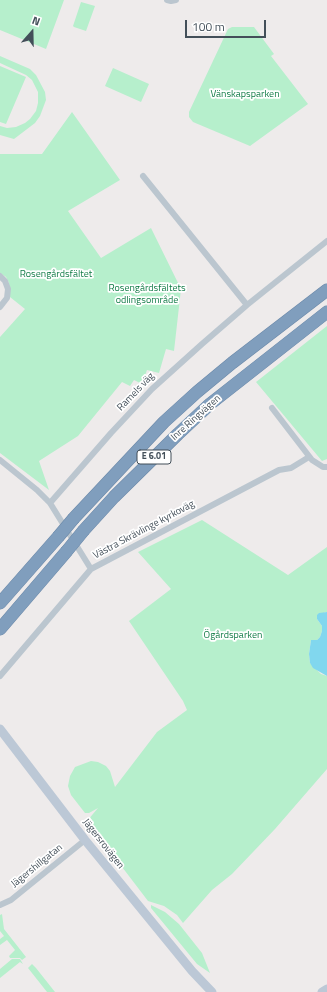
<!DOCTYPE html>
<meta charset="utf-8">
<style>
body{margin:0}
#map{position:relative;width:327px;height:992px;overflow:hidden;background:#eeebeb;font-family:"Titillium Web",sans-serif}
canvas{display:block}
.north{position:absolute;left:12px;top:12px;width:40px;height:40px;-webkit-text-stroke:3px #fff;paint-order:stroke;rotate:20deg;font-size:11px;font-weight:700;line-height:16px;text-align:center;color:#434f59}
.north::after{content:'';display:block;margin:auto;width:14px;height:18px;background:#434f59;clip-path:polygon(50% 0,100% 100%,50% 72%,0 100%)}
.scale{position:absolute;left:185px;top:20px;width:81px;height:18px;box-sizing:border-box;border:2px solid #434f59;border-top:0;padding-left:5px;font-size:12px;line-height:14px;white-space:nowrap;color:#434f59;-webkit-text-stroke:3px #fff;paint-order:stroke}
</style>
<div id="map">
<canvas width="327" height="992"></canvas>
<div class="north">N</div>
<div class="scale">100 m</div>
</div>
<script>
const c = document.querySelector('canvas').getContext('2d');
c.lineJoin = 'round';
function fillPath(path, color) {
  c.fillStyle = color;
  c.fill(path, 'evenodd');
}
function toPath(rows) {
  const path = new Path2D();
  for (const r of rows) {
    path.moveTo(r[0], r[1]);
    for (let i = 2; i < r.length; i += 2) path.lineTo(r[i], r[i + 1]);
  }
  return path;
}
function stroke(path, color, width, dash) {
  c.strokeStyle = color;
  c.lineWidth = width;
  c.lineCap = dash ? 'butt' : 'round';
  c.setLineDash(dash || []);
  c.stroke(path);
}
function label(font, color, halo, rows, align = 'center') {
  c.font = font + ' "Titillium Web",sans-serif';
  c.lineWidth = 3.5;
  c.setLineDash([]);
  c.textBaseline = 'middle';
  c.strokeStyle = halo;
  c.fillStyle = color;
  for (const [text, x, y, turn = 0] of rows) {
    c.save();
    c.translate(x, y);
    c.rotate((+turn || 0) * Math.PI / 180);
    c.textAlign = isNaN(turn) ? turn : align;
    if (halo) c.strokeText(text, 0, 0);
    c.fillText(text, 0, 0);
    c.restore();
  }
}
const green = toPath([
 [0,0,64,0,46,49,0,30],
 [81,2,95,6,86,31,74,27,73,26],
 [232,27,254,27,274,54,271,56,308,104,250,146,193,122,189,117,189,112,228,29],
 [0,56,30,69,36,75,45,92,46,100,40,116,35,123,14,139,0,135,0,126,7,128,16,127,25,123,30,119,36,111,38,103,38,92,32,80,26,75,0,63],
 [0,66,26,77,6,124,0,122],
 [113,68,149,84,141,102,105,86],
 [72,112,120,180,68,211,101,258,151,228,181,289,174,351,166,349,159,373,147,370,142,384,134,380,130,386,122,382,78,436,39,461,49,490,0,453,0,337,25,309,10,297,9,283,6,277,0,273,0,154,42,154],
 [327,326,327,459,322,461,256,382],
 [202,520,288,575,327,547,327,612,325,612,317,619,322,626,322,631,320,637,317,640,311,640,309,654,310,663,321,674,327,676,327,769,275,829,232,874,212,890,183,923,177,915,164,906,148,901,87,821,98,808,89,813,85,813,71,795,68,786,70,776,75,767,91,761,98,762,106,766,110,771,115,787,157,732,187,710,183,701,129,621,171,589,138,552],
 [151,905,165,912,179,924,202,953,210,973,197,964,151,908],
 [2,914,4,929,26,957,22,960,20,958,10,958,9,956,15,950,7,940,0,945,0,939,4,936,0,931,0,915],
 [12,959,20,959,23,964,20,962,0,978,0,969],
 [32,964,36,968,55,992,47,992,28,968]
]);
const water = toPath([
 [327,612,327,676,313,668,310,663,309,654,311,640,317,640,320,637,322,631,322,626,317,619,317,615,319,613]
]);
const street = toPath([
 [167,0,171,1,176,0],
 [143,176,247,305],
 [0,276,5,281,8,289,7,298,0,307],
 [272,408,312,460,323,467,327,467],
 [0,460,37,490,50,503,91,569],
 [50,503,111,433,152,389,202,344,247,305,327,241],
 [0,676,91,569,279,470,291,468,309,457],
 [0,905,11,900,85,840]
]);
const secondary = toPath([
 [0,729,85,840,192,971,212,992],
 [322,992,327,989]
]);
const highway = toPath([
 [74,518,164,422,197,392,232,363,327,290],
 [84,530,114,497,178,434,210,404,327,312],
 [0,603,58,537],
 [0,629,66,552]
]);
const highwayBridge = toPath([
 [58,537,74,518],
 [66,552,84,530]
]);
const shields = [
 [154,457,34]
];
const shieldNames = [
 ["E 6.01",154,457]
];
const parkNames = [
 ["Vänskapsparken",245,95],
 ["Rosengårdsfältet",56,275],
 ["Rosengårdsfältets",147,289],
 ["odlingsområde",147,301],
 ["Ögårdsparken",233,636]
];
const streetNames = [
 ["Ramels väg",136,392,-46],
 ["Inre Ringvägen",196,418,-42],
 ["Västra Skrävlinge kyrkoväg",144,530,-28],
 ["Jägersrovägen",103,844,52],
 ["Jägershillgatan",37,866,-39]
];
fillPath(green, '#b6efcc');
fillPath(water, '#81d7ee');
stroke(highway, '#6b89a9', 13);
stroke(street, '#bbc6cf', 6);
stroke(secondary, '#bcc8d6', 9);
stroke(highway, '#809ebd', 12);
stroke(highwayBridge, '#6b89a9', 13, []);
stroke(highwayBridge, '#809ebd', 12);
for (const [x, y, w] of shields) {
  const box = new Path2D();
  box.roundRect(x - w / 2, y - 7, w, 14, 3);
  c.fillStyle = '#fff';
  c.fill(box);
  stroke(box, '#434f59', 1);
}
label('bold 9px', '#434f59', null, shieldNames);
label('10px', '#127c47', '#fff', parkNames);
label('10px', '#434f59', '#fff', streetNames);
</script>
